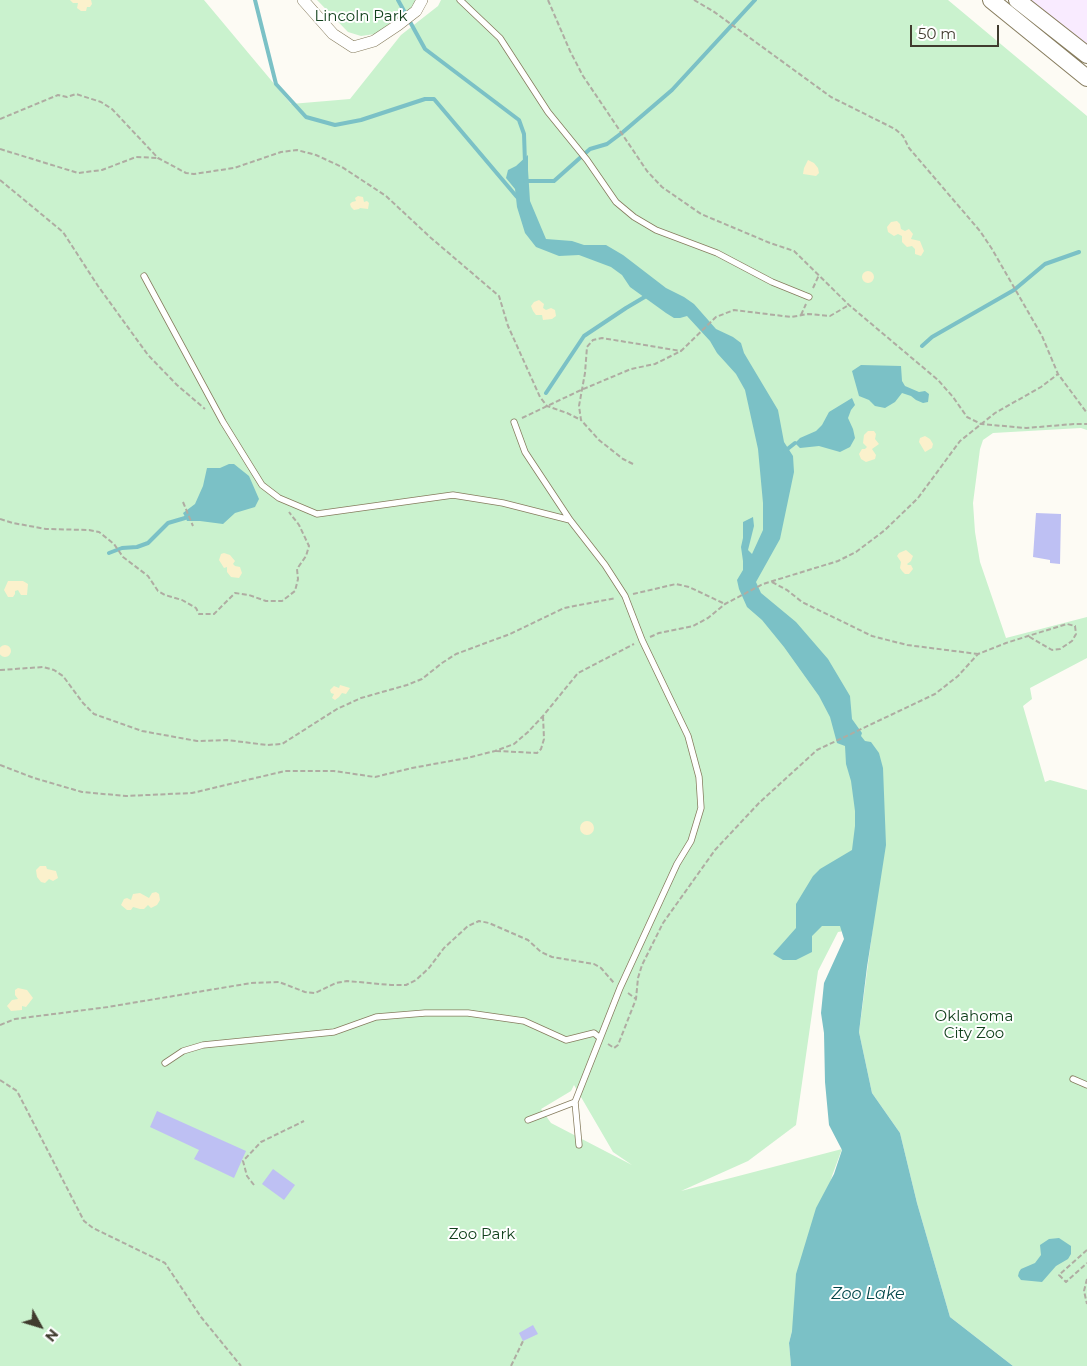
<!DOCTYPE html>
<style>
body{margin:0}
#map{position:relative;width:1087px;height:1366px;overflow:hidden;background:#fdfbf4;font-family:Montserrat,sans-serif}
canvas{display:block}
.north{position:absolute;left:15px;top:1301px;width:50px;height:50px;-webkit-text-stroke:4px #fff;paint-order:stroke;rotate:129deg;font-size:14px;font-weight:700;line-height:20px;text-align:center;color:#403b2e}
.north::after{content:'';display:block;margin:auto;width:18px;height:22px;background:#403b2e;clip-path:polygon(50% 0,100% 100%,50% 72%,0 100%)}
.scale{position:absolute;left:910px;top:25px;width:89px;height:22px;box-sizing:border-box;border:2px solid #403b2e;border-top:0;padding-left:6px;font-size:15px;line-height:18px;white-space:nowrap;color:#403b2e;-webkit-text-stroke:4px #fff;paint-order:stroke}
</style>
<div id="map">
<canvas width="1087" height="1366"></canvas>
<div class="north">N</div>
<div class="scale">50 m</div>
</div>
<script>
const c = document.querySelector('canvas').getContext('2d');
c.lineJoin = 'round';
function fillPath(path, color) {
  c.fillStyle = color;
  c.fill(path, 'evenodd');
}
function toPath(rows) {
  const path = new Path2D();
  for (const r of rows) {
    if (r.length === 3) {
      path.moveTo(r[0] + r[2], r[1]);
      path.arc(r[0], r[1], r[2], 0, 2 * Math.PI);
      continue;
    }
    path.moveTo(r[0], r[1]);
    for (let i = 2; i < r.length; i += 2) path.lineTo(r[i], r[i + 1]);
  }
  return path;
}
function stroke(path, color, width, dash) {
  c.strokeStyle = color;
  c.lineWidth = width;
  c.lineCap = dash ? 'butt' : 'round';
  c.setLineDash(dash || []);
  c.stroke(path);
}
function label(font, color, halo, rows, align = 'center') {
  c.font = font + ' Montserrat,sans-serif';
  c.lineWidth = 4;
  c.setLineDash([]);
  c.textBaseline = 'middle';
  c.strokeStyle = halo;
  c.fillStyle = color;
  for (const [text, x, y, turn = 0] of rows) {
    c.save();
    c.translate(x, y);
    c.rotate((+turn || 0) * Math.PI / 180);
    c.textAlign = isNaN(turn) ? turn : align;
    if (halo) c.strokeText(text, 0, 0);
    c.fillText(text, 0, 0);
    c.restore();
  }
}
const education = toPath([
 [1030,0,1087,0,1087,47]
]);
const green = toPath([
 [0,0,204,0,291,104,350,99,401,35,438,6,441,0,948,0,1087,116,1087,430,1081,428,993,433,983,440,980,449,973,503,975,532,980,562,1006,638,1087,617,1087,658,1030,688,1032,699,1023,706,1045,782,1050,780,1087,790,1087,1366,1013,1366,950,1317,917,1203,900,1133,872,1093,859,1032,873,926,838,932,818,971,796,1125,748,1161,681,1191,842,1149,832,1176,792,1331,789,1343,791,1366,0,1366],
 [574,1085,613,1152,632,1165,551,1123,541,1109,571,1091],
 [317,0,420,0,417,5,375,34,361,36,348,32]
]);
const sand = toPath([
 [70,0,91,0,92,4,90,7,87,7,86,11,81,11,77,8,78,3,73,3],
 [808,160,814,163,818,168,819,173,816,176,803,174,804,168],
 [358,196,363,197,364,202,367,201,369,203,368,209,360,208,359,209,354,210,351,207,350,204,352,202,356,201,355,198],
 [897,221,900,224,901,229,905,231,909,229,913,234,911,239,920,241,924,251,921,256,915,254,915,249,912,246,907,247,902,242,902,236,898,234,894,236,888,232,887,227,891,222],
 [868,277,6],
 [539,300,544,304,543,308,546,310,551,308,555,310,556,316,552,319,543,320,542,315,536,315,533,311,531,306,534,302],
 [868,431,874,431,876,434,875,439,879,444,872,449,876,455,875,459,866,462,861,459,859,454,862,449,865,449,867,447,863,443,864,435],
 [925,436,930,439,933,444,932,448,925,452,919,442,920,438],
 [906,550,913,556,911,561,907,564,908,565,911,565,913,569,909,574,905,574,902,571,900,568,901,562,897,556,899,553],
 [224,553,230,555,235,561,233,564,235,566,240,567,242,573,239,578,231,577,227,572,227,567,224,568,219,560,221,554],
 [8,581,23,581,28,584,27,595,21,595,18,590,15,591,15,594,13,597,8,597,4,590],
 [5,651,6],
 [340,685,350,688,346,694,342,693,339,697,335,700,332,698,334,694,331,693,330,690,334,686,339,688],
 [587,828,7],
 [40,866,46,866,47,869,56,871,58,878,53,881,49,879,45,883,41,882,37,877,36,870],
 [156,892,159,894,160,900,157,905,151,908,148,905,144,909,140,909,133,907,131,910,127,910,121,905,124,899,127,898,131,900,133,894,140,893,149,898,152,893],
 [18,988,27,990,33,998,26,1007,22,1006,22,1010,11,1011,7,1006,12,1000,18,999,15,995,15,990]
]);
const water = toPath([
 [528,155,528,170,530,201,546,239,572,241,584,245,606,245,623,255,666,288,684,297,694,304,716,329,733,337,741,343,744,353,778,410,784,442,793,456,794,472,780,539,756,582,761,593,796,622,828,659,850,696,852,719,862,733,861,736,865,741,871,742,879,753,883,768,886,845,867,967,859,1032,872,1093,900,1133,917,1203,950,1317,1013,1366,791,1366,789,1343,792,1331,796,1274,816,1208,834,1174,842,1150,829,1125,825,1082,824,1033,821,1013,824,983,844,939,840,926,822,926,812,936,812,952,796,960,783,960,773,954,796,928,796,904,813,876,820,869,852,850,855,826,855,811,851,781,846,764,845,746,837,743,830,717,819,696,784,647,762,620,747,607,739,589,737,580,743,570,743,561,741,547,743,538,743,522,753,517,754,526,748,550,752,554,763,530,763,503,758,449,745,390,736,374,717,353,710,341,687,316,680,318,674,318,666,313,630,287,622,275,611,267,579,255,559,256,536,247,525,233,517,207,515,189,506,178,508,170,516,166],
 [861,365,901,366,902,381,905,386,919,392,925,391,929,394,928,402,923,403,916,400,911,396,902,393,895,402,885,408,875,406,869,400,859,396,852,371],
 [852,398,855,405,851,410,848,418,853,429,855,438,850,447,840,452,819,446,800,448,795,443,800,438,816,431,822,425,829,412],
 [229,464,234,464,249,476,259,499,255,507,235,513,223,524,200,521,187,521,183,513,195,504,203,486,207,468,220,468],
 [1059,1238,1071,1246,1071,1254,1068,1259,1056,1266,1042,1282,1021,1280,1018,1276,1019,1272,1021,1269,1035,1263,1041,1255,1040,1245,1049,1239]
]);
const stream = toPath([
 [255,0,276,84,306,117,335,125,361,120,425,99,434,99,517,197],
 [398,0,425,49,519,120,524,134,525,163],
 [525,181,554,181,590,149,607,144,623,132,672,90,755,0],
 [922,346,932,337,1014,290,1045,264,1079,252],
 [546,393,584,336,626,308,648,295],
 [785,451,795,443],
 [109,553,122,548,137,547,148,543,168,523,185,518]
]);
const building = toPath([
 [1036,513,1061,514,1060,564,1050,563,1050,560,1033,557],
 [157,1111,246,1151,234,1178,194,1159,199,1150,150,1127],
 [273,1169,295,1185,284,1200,262,1184],
 [533,1325,538,1334,523,1341,519,1333]
]);
const path = toPath([
 [548,0,570,51,583,76,647,171,662,187,701,214,770,243,794,251,849,305,938,380,953,397,967,417,981,424,1026,428,1074,424,1087,424],
 [694,0,713,11,831,97,895,129,903,136,909,148,980,231,992,249,1042,336,1058,374,1087,413],
 [0,119,58,95,67,97,76,94,101,102,112,109,158,158,186,173,194,174,234,168,281,152,297,150,316,155,342,167,386,196,431,238,499,296,508,326,540,397,547,406,567,413,581,420],
 [0,149,78,173,102,170,136,157,158,158],
 [0,180,63,232,98,286,148,355,177,385,205,409],
 [813,288,819,275],
 [801,315,806,304],
 [522,418,581,390,631,369,655,364,681,351,716,317,734,310,791,317,808,314,830,316,849,305],
 [633,464,623,459,599,440,581,420,579,406,585,373,587,347,593,340,602,338,681,351],
 [183,502,193,526],
 [0,519,13,523,46,529,89,530,99,532,114,544,123,557,148,576,158,591,165,595,182,600,196,608,199,614,214,614,235,593,249,595,266,601,282,601,295,591,298,579,297,569,306,556,309,546,299,525,289,512],
 [772,582,787,590,802,602,872,636,907,645,978,654],
 [633,594,676,584,689,587,725,604],
 [650,637,659,633,693,626,708,618,725,604,763,584,838,561,856,552,885,530,918,498,960,441,995,413,1041,387,1058,374],
 [0,670,43,667,54,670,63,676,83,703,94,714,142,731,197,741,227,740,267,745,282,744,337,709,361,698,407,685,422,679,442,663,456,654,510,634,564,608,616,598],
 [496,751,537,753,541,749,544,739,543,716],
 [0,765,34,778,82,792,126,796,192,793,285,771,334,771,375,777,412,768,467,758,495,751,514,744,528,732,543,716,578,673,634,644],
 [628,993,636,999],
 [0,1025,15,1019,108,1007,251,983,279,982,305,992,315,993,336,983,347,981,391,985,406,985,416,980,429,968,444,948,468,926,479,921,489,923,528,940,541,952,552,957,594,964,601,968,614,983],
 [608,1044,614,1048,618,1045,636,999,638,978,642,965,663,923,715,850,759,803,817,750,935,694,958,676,978,654,1006,643,1028,636,1067,624,1075,626,1076,634,1072,641,1060,649,1052,650,1028,636],
 [0,1080,17,1091,84,1221,93,1228,165,1263,201,1317,241,1366],
 [254,1185,247,1176,243,1161,261,1142,304,1121],
 [1087,1250,1059,1275,1066,1282,1087,1263],
 [1087,1279,1084,1291,1087,1304],
 [511,1366,523,1341]
]);
const lane = toPath([
 [460,0,500,38,548,112,587,160,616,202,634,217,656,230,717,253,772,282,809,297],
 [144,276,223,422,262,485,279,498,317,514,453,495,503,503,570,520,605,565,625,596,642,640,688,736,699,777,701,808,691,841,677,864,620,988,575,1102,528,1120],
 [514,422,525,452,570,520],
 [165,1063,183,1051,203,1045,334,1032,376,1017,425,1013,468,1013,524,1021,566,1040,594,1033,600,1038],
 [1073,1079,1087,1085],
 [575,1102,579,1145]
]);
const street = toPath([
 [303,0,333,34,353,47,374,41,398,25,416,11,422,0]
]);
const secondary = toPath([
 [991,0,1087,78],
 [1017,0,1087,55]
]);
const parkNames = [
 ["Lincoln Park",361,17],
 ["Oklahoma",974,1017],
 ["City Zoo",974,1034],
 ["Zoo Park",482,1235]
];
const waterNames = [
 ["Zoo Lake",868,1294]
];
fillPath(education, '#f9ebff');
fillPath(green, '#caf2ce');
fillPath(sand, '#fbf1cc');
fillPath(water, '#7bc1c6');
stroke(stream, '#7bc1c6', 4);
fillPath(building, '#bec0f3');
stroke(lane, '#867c5e', 7);
stroke(street, '#867c5e', 12);
stroke(secondary, '#867c5e', 18);
stroke(path, '#afaca2', 2, [5, 2.5]);
stroke(lane, '#fff', 5.5);
stroke(street, '#fff', 11);
stroke(secondary, '#fff', 16);
label('15px', '#12411d', '#fff', parkNames);
label('italic 16px', '#014549', '#fff', waterNames);
</script>
